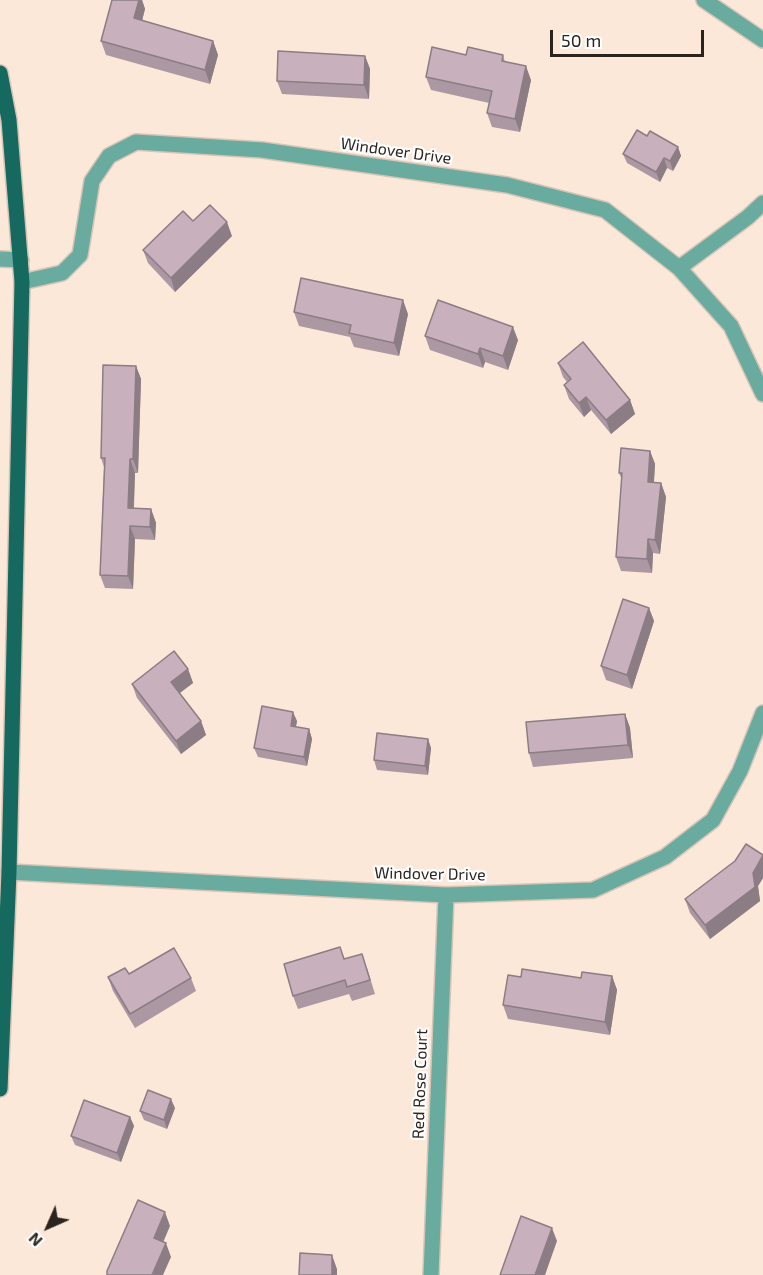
<!DOCTYPE html>
<style>
body{margin:0}
#map{position:relative;width:763px;height:1275px;overflow:hidden;background:#fce8d9;font-family:"Exo 2",sans-serif}
canvas{display:block}
.north{position:absolute;left:18px;top:1197px;width:60px;height:60px;-webkit-text-stroke:4px #fff;paint-order:stroke;rotate:225deg;font-size:16px;font-weight:700;line-height:24px;text-align:center;color:#2b231e}
.north::after{content:'';display:block;margin:auto;width:21px;height:27px;background:#2b231e;clip-path:polygon(50% 0,100% 100%,50% 72%,0 100%)}
.scale{position:absolute;left:550px;top:30px;width:154px;height:27px;box-sizing:border-box;border:3px solid #2b231e;border-top:0;padding-left:8px;font-size:18px;line-height:21px;white-space:nowrap;color:#2b231e;-webkit-text-stroke:4px #fff;paint-order:stroke}
</style>
<div id="map">
<canvas width="763" height="1275"></canvas>
<div class="north">N</div>
<div class="scale">50 m</div>
</div>
<script>
const c = document.querySelector('canvas').getContext('2d');
c.lineJoin = 'round';
function toPath(rows) {
  const path = new Path2D();
  for (const r of rows) {
    path.moveTo(r[0], r[1]);
    for (let i = 2; i < r.length; i += 2) path.lineTo(r[i], r[i + 1]);
  }
  return path;
}
function stroke(path, color, width, dash) {
  c.strokeStyle = color;
  c.lineWidth = width;
  c.lineCap = dash ? 'butt' : 'round';
  c.setLineDash(dash || []);
  c.stroke(path);
}
function fillPath(path, color) {
  c.fillStyle = color;
  c.fill(path, 'evenodd');
}
function label(font, color, halo, rows, align = 'center') {
  c.font = font + ' "Exo 2",sans-serif';
  c.lineWidth = 4.5;
  c.setLineDash([]);
  c.textBaseline = 'middle';
  c.strokeStyle = halo;
  c.fillStyle = color;
  for (const [text, x, y, turn = 0] of rows) {
    c.save();
    c.translate(x, y);
    c.rotate((+turn || 0) * Math.PI / 180);
    c.textAlign = isNaN(turn) ? turn : align;
    if (halo) c.strokeText(text, 0, 0);
    c.fillText(text, 0, 0);
    c.restore();
  }
}
const minor = toPath([
 [704,0,763,40],
 [0,259,21,260],
 [679,268,748,217,763,203],
 [22,282,62,273,80,255,92,181,109,156,136,142,262,150,507,185,605,210,679,268,731,326,763,394],
 [9,872,446,895,593,890,665,857,713,820,740,771,763,713],
 [431,1275,446,895]
]);
const major = toPath([
 [0,73,9,120,22,282,9,872,0,1089]
]);
const wall = toPath([
 [112,0,142,0,145,9,142,21,213,41,218,55,210,84,106,55,101,41],
 [466,55,503,55,505,62,531,80,520,132,492,127,487,113,489,103,431,90,426,77],
 [365,56,370,69,369,99,282,94,277,81],
 [647,136,678,147,681,156,673,171,667,168,660,182,627,163,623,154],
 [193,221,232,236,175,292,148,263,143,250],
 [294,312,408,314,399,356,354,347,350,337,299,326],
 [425,336,518,340,508,370,485,362,483,368,430,350],
 [558,363,630,400,635,414,611,434,591,410,584,417,569,399,564,385,567,382,563,377],
 [136,366,141,379,138,473,135,473,134,508,151,509,156,523,155,540,135,539,133,589,105,588,100,575,104,467,101,458],
 [650,451,655,464,654,482,661,483,666,497,660,554,653,553,652,573,621,571,616,557,622,480,619,473],
 [649,608,654,621,632,689,606,680,601,666],
 [188,669,193,683,179,693,201,721,206,735,181,754,137,698,132,684],
 [625,714,630,728,633,758,533,767,529,753],
 [297,721,296,727,309,729,312,739,307,766,258,757,254,748],
 [428,739,431,748,428,775,377,770,374,760],
 [763,855,763,878,758,886,760,901,710,939,690,913,685,899],
 [345,959,367,968,375,994,352,1001,349,994,298,1009,293,996],
 [129,974,191,978,196,991,135,1028,113,991,108,977],
 [612,976,617,990,610,1035,508,1019,503,1005,521,977,581,978],
 [175,1108,167,1129,144,1120,140,1111],
 [130,1117,134,1126,121,1162,75,1145,71,1136]
]);
const shadedWall = toPath([
 [139,0,142,0,145,9,139,32,134,18],
 [213,41,218,55,210,84,205,70],
 [365,56,370,69,369,99,364,85],
 [526,66,531,80,520,132,515,119],
 [678,147,681,156,673,171,670,161],
 [664,158,667,168,660,182,656,172],
 [227,222,232,236,175,292,171,278],
 [403,300,408,314,399,356,394,343],
 [513,327,518,340,508,370,503,356],
 [480,348,485,362,483,368,478,354],
 [136,366,141,379,138,473,133,459],
 [586,397,591,410,584,417,579,403],
 [630,400,635,414,611,434,606,420],
 [650,451,655,464,653,495,648,482],
 [130,459,135,473,133,522,128,508],
 [661,483,666,497,660,554,655,540],
 [151,509,156,523,155,540,150,527],
 [130,526,135,539,133,589,128,576],
 [648,539,653,553,652,573,647,559],
 [649,608,654,621,632,689,627,675],
 [188,669,193,683,176,696,171,682],
 [293,712,297,721,294,735,291,726],
 [625,714,630,728,633,758,628,745],
 [201,721,206,735,181,754,176,741],
 [309,729,312,739,307,766,304,757],
 [428,739,431,748,428,775,425,766],
 [763,856,763,878,758,886,760,901,710,939,705,925,753,873],
 [612,976,617,990,610,1035,605,1022],
 [171,1099,175,1108,167,1129,164,1120],
 [130,1117,134,1126,121,1162,117,1153],
 [165,1212,170,1226,159,1252,154,1238],
 [552,1228,557,1241,545,1275,535,1275],
 [166,1243,171,1257,163,1275,152,1275],
 [332,1255,337,1269,337,1275,332,1275]
]);
const building = toPath([
 [112,0,139,0,134,18,213,41,205,70,101,41,112,0],
 [432,47,466,55,468,47,503,55,502,61,526,66,515,119,487,113,492,91,426,77,432,47],
 [278,51,365,56,364,85,277,81,278,51],
 [637,130,647,136,650,131,678,147,670,161,664,158,656,172,623,154,637,130],
 [210,205,227,222,171,278,143,250,183,211,193,221,210,205],
 [301,278,403,300,394,343,349,333,351,325,294,312,301,278],
 [438,300,513,327,503,356,480,348,478,354,425,336,438,300],
 [583,342,630,400,606,420,586,397,579,403,564,385,571,379,558,363,583,342],
 [103,365,136,366,133,459,130,459,128,508,151,509,150,527,130,526,128,576,100,575,105,458,101,458,103,365],
 [621,448,650,451,648,482,661,483,655,540,648,539,647,559,616,557,622,473,619,473,621,448],
 [623,599,649,608,627,675,601,666,623,599],
 [174,651,188,669,171,682,201,721,176,741,132,684,174,651],
 [262,706,293,712,291,726,309,729,304,757,254,748,262,706],
 [625,714,628,745,529,753,526,722,625,714],
 [377,733,428,739,425,766,374,760,377,733],
 [746,844,763,855,753,873,755,887,705,925,685,899,735,861,746,844],
 [340,947,344,959,362,954,370,980,347,987,345,980,293,996,284,964,340,947],
 [174,948,191,978,130,1014,108,977,125,968,129,974,174,948],
 [522,969,581,978,582,972,612,976,605,1022,503,1005,508,975,521,977,522,969],
 [148,1090,171,1099,164,1120,140,1111,148,1090],
 [84,1100,130,1117,117,1153,71,1136,84,1100],
 [138,1200,165,1212,154,1238,166,1243,152,1275,107,1275,107,1271,138,1200],
 [521,1216,552,1228,535,1275,500,1275,521,1216],
 [300,1253,332,1255,332,1275,299,1275,300,1253]
]);
const streetNames = [
 ["Windover Drive",396,151,8],
 ["Windover Drive",430,874,1],
 ["Red Rose Court",420,1084,-88]
];
stroke(minor, '#d6c5b7', 18);
stroke(major, '#d6c5b7', 18);
stroke(minor, '#6aaba0', 15);
stroke(major, '#15695f', 15);
fillPath(wall, '#ac98a2');
fillPath(shadedWall, '#8c7c84');
fillPath(building, '#c8b1bc');
stroke(building, '#8c7c84', 1.5);
label('16px', '#2b231e', '#fff', streetNames);
</script>
